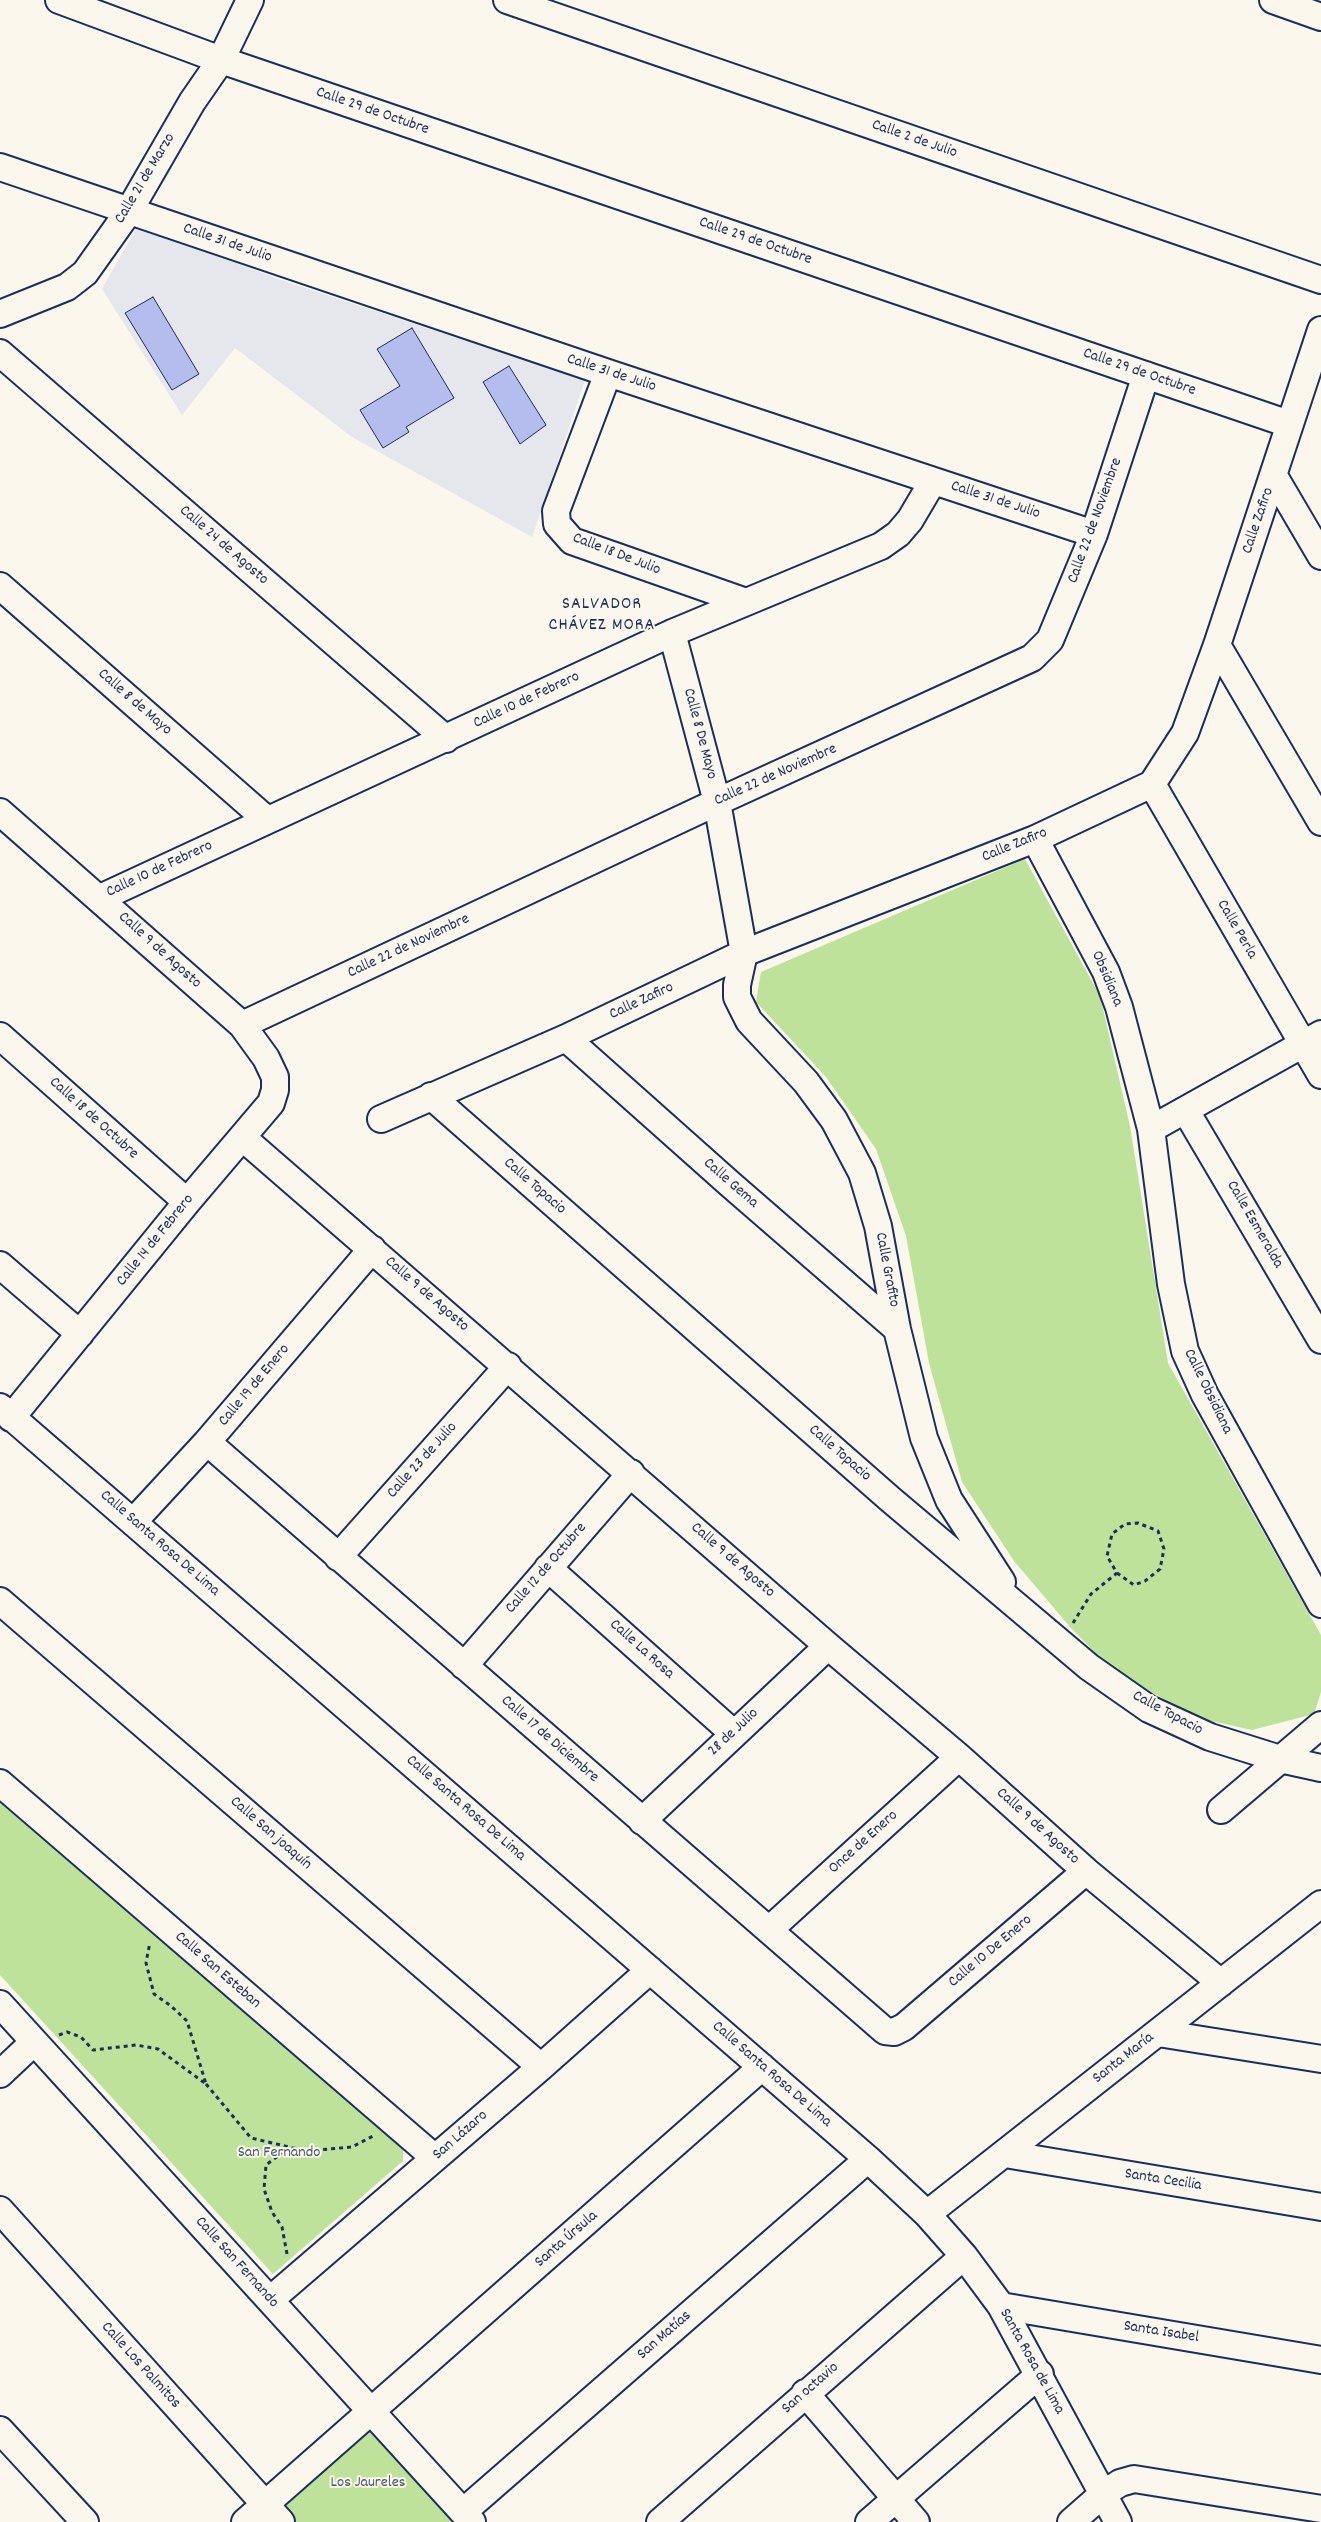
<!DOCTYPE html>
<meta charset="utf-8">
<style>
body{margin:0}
canvas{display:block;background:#fbf7ec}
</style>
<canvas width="1321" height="2522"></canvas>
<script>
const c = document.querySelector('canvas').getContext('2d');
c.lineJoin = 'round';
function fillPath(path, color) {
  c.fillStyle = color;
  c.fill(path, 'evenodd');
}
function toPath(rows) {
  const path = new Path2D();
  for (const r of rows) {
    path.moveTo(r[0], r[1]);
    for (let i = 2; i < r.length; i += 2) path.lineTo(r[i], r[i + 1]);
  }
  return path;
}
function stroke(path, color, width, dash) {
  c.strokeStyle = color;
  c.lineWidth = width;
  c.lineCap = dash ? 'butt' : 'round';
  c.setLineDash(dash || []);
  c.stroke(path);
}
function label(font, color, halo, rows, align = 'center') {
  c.font = font + ' Dekko,sans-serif';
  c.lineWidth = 4;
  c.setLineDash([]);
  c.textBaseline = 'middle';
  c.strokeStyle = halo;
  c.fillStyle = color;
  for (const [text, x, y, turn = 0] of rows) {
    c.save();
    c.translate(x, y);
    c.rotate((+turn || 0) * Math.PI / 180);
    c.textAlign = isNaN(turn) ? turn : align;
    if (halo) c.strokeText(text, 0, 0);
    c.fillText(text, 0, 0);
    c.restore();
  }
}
const built = toPath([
 [137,227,287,282,585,380,532,537,352,437,235,348,182,415,102,289]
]);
const green = toPath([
 [1025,859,1100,996,1130,1126,1168,1363,1321,1635,1321,1692,1314,1714,1252,1730,1198,1718,1113,1671,1070,1627,1014,1561,962,1482,929,1363,906,1236,876,1149,826,1077,756,1002,761,972],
 [0,1801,403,2148,403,2161,273,2274,0,1975],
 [372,2428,456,2522,296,2522,284,2508]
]);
const building = toPath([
 [153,297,199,374,172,390,125,313,153,297],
 [412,328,454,398,406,427,409,432,383,448,360,410,400,386,377,349,412,328],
 [509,366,546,425,520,444,483,382,509,366]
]);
const path = toPath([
 [1073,1623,1091,1594,1117,1573,1107,1556,1112,1534,1125,1524,1138,1523,1158,1531,1164,1549,1160,1569,1145,1581,1134,1585,1117,1573],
 [59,2035,67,2032,81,2037,93,2050,136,2045,158,2049,206,2084,187,2021,171,2006,154,1994,146,1963,150,1942],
 [206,2084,251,2138,306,2151,352,2147,373,2136],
 [287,2254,282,2227,272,2212,264,2189,266,2165,287,2149]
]);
const street = toPath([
 [59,0,221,60,1289,424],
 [507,0,1321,280],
 [1273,0,1321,17],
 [0,167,608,373,1094,534],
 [0,314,67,287,85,273,129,211,192,102,221,60,250,0],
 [0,353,446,739],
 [608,373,556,511,557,524,572,541,746,602],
 [1274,476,1321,556],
 [0,586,267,820],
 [672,633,717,802,744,953,737,985,737,997,749,1021,806,1082,834,1120,862,1173,878,1226,897,1329,924,1438,949,1500,1002,1582],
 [1217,645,1321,822],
 [1152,784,1321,1075],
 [0,812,242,1025,266,1058,275,1077,275,1090,271,1103,187,1202,11,1418],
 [1035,839,1106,972,1119,1007,1151,1129,1171,1284,1185,1351,1205,1395,1321,1604],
 [100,898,672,633,881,546,898,534,910,520,933,481],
 [242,1025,717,802,1032,658,1050,640,1094,534,1146,375],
 [0,1036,187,1202],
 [566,1038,730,1184,897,1329],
 [431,1096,890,1499,1089,1667,1149,1709,1210,1737,1280,1759,1321,1768],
 [1186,1111,1321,1340],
 [381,1119,566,1038,744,953,1035,839,1152,784,1185,733,1217,645,1321,330],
 [1151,1129,1321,1034],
 [243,1138,828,1646,959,1757,1086,1871,1221,1983],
 [0,1265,80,1334],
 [0,1407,868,2159,927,2214,964,2256,1001,2306,1118,2522],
 [207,1442,885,2031,894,2032,904,2027,1086,1871],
 [134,1521,207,1442,372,1249],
 [338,1557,508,1366],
 [548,1568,733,1733],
 [0,1601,541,2067],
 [464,1666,631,1473],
 [0,1783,435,2158],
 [1221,1810,1321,1725],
 [642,1821,828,1646],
 [769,1930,959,1757],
 [0,2004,472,2522],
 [1158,2033,1321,2059],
 [0,2074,34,2042],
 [1005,2154,1321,2207],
 [0,2210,281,2522],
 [927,2214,1321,1904],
 [270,2300,541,2067,650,1970],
 [1001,2306,1321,2360],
 [805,2393,916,2522],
 [0,2430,85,2522],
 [463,2512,868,2159],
 [245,2522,762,2067],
 [660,2522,964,2256],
 [869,2522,1040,2374],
 [1071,2522,1103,2494,1120,2483,1134,2479,1321,2509]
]);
const streetNames = [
 ["Calle 29 de Octubre",372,112,19],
 ["Calle 2 de Julio",914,140,19],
 ["Calle 21 de Marzo",146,179,-59],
 ["Calle 29 de Octubre",755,242,19],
 ["Calle 31 de Julio",227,244,19],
 ["Calle 29 de Octubre",1139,373,19],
 ["Calle 31 de Julio",611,374,18],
 ["Calle 31 de Julio",995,501,18],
 ["Calle 22 de Noviembre",1096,521,-70],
 ["Calle Zafiro",1259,521,-71],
 ["Calle 24 de Agosto",223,546,41],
 ["Calle 18 De Julio",616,555,21],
 ["Calle 10 de Febrero",527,701,-25],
 ["Calle 8 de Mayo",134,703,41],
 ["Calle 8 De Mayo",699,734,75],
 ["Calle 22 de Noviembre",776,776,-24],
 ["Calle Zafiro",1015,846,-22],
 ["Calle 10 de Febrero",160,870,-25],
 ["Calle Perla",1236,930,60],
 ["Calle 22 de Noviembre",409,947,-25],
 ["Calle 9 de Agosto",159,951,42],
 ["Obsidiana",1106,979,67],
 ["Calle Zafiro",642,1002,-25],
 ["Calle 18 de Octubre",93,1119,42],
 ["Calle Gema",730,1184,41],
 ["Calle Topacio",534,1187,41],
 ["Calle Esmeralda",1254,1225,60],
 ["Calle 14 de Febrero",156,1241,-51],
 ["Calle Grafito",886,1270,79],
 ["Calle 9 de Agosto",426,1295,41],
 ["Calle 19 de Enero",255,1386,-50],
 ["Calle Obsidiana",1207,1392,64],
 ["Calle Topacio",839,1454,41],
 ["Calle 23 de Julio",423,1461,-48],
 ["Calle Santa Rosa De Lima",159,1544,41],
 ["Calle 9 de Agosto",732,1561,41],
 ["Calle 12 de Octubre",547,1569,-49],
 ["Calle La Rosa",641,1650,42],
 ["Calle Topacio",1167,1714,28],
 ["28 de Julio",734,1733,-43],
 ["Calle 17 de Diciembre",549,1740,41],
 ["Calle Santa Rosa De Lima",465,1809,41],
 ["Calle 9 de Agosto",1037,1827,42],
 ["Calle San joaquín",270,1834,41],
 ["Once de Enero",864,1843,-42],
 ["Calle 10 De Enero",991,1952,-40],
 ["Calle San Esteban",217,1971,41],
 ["Santa María",1124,2059,-38],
 ["Calle Santa Rosa De Lima",771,2075,41],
 ["San Lázaro",461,2136,-41],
 ["Santa Cecilia",1163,2181,9],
 ["Santa Úrsula",567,2240,-41],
 ["Calle San Fernando",236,2263,48],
 ["Santa Isabel",1161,2333,9],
 ["San Matías",665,2336,-41],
 ["Santa Rosa de Lima",1031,2362,61],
 ["Calle Los Palmitos",140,2366,48],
 ["San octavio",811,2389,-41]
];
const parkNames = [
 ["San Fernando",279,2154],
 ["Los Jaureles",368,2484]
];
const neighbourhoodNames = [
 ["SALVADOR",602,606],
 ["CHÁVEZ MORA",602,627]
];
fillPath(built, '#e6e6ed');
fillPath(green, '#bfe29b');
fillPath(building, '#b4bdee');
stroke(building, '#1b2f5e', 1);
stroke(street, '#1b2f5e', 30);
stroke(path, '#1b2f5e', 3, [4, 4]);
stroke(street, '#fbf7ec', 26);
label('16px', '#1b2f5e', '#fbf7ec', streetNames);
label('16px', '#445c6d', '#fbf7ec', parkNames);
c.letterSpacing = '1px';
label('18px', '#1b2f5e', '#fbf7ec', neighbourhoodNames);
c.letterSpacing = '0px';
</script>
